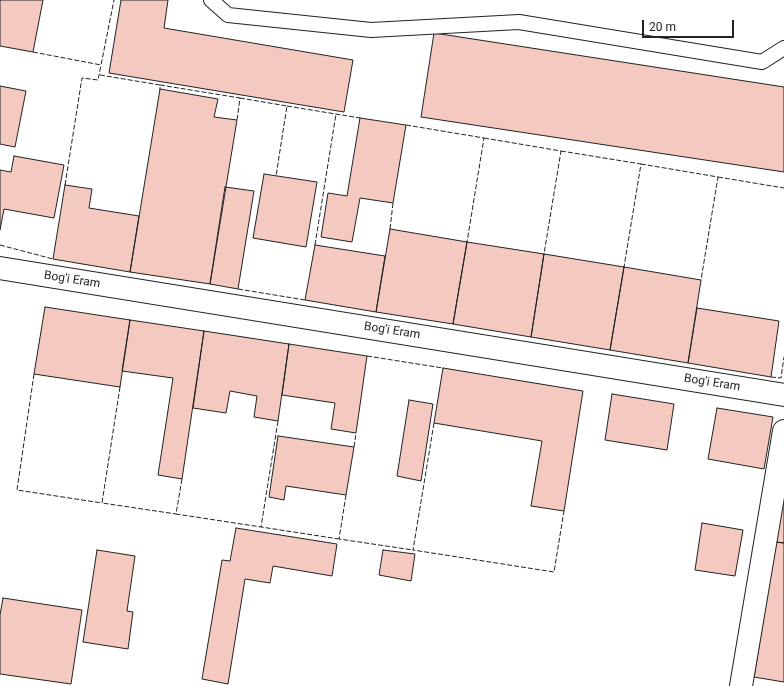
<!DOCTYPE html>
<style>
body{margin:0}
#map{position:relative;width:784px;height:686px;overflow:hidden;background:#fff;font-family:Roboto,sans-serif}
canvas{display:block}
.scale{position:absolute;left:642px;top:20px;width:92px;height:18px;box-sizing:border-box;border:2px solid #222;border-top:0;padding-left:5px;font-size:12px;line-height:14px;white-space:nowrap;color:#222;-webkit-text-stroke:3px #fff;paint-order:stroke}
</style>
<div id="map">
<canvas width="784" height="686"></canvas>
<div class="scale">20 m</div>
</div>
<script>
const c = document.querySelector('canvas').getContext('2d');
c.lineJoin = 'round';
function fillPath(path, color) {
  c.fillStyle = color;
  c.fill(path, 'evenodd');
}
function toPath(rows) {
  const path = new Path2D();
  for (const r of rows) {
    path.moveTo(r[0], r[1]);
    for (let i = 2; i < r.length; i += 2) path.lineTo(r[i], r[i + 1]);
  }
  return path;
}
function stroke(path, color, width, dash) {
  c.strokeStyle = color;
  c.lineWidth = width;
  c.lineCap = dash ? 'butt' : 'round';
  c.setLineDash(dash || []);
  c.stroke(path);
}
function label(font, color, halo, rows, align = 'center') {
  c.font = font + ' Roboto,sans-serif';
  c.lineWidth = 3;
  c.setLineDash([]);
  c.textBaseline = 'middle';
  c.strokeStyle = halo;
  c.fillStyle = color;
  for (const [text, x, y, turn = 0] of rows) {
    c.save();
    c.translate(x, y);
    c.rotate((+turn || 0) * Math.PI / 180);
    c.textAlign = isNaN(turn) ? turn : align;
    if (halo) c.strokeText(text, 0, 0);
    c.fillText(text, 0, 0);
    c.restore();
  }
}
const building = toPath([
 [0,0,43,0,33,52,0,46,0,0],
 [121,0,168,0,164,28,353,60,344,112,109,73,121,0],
 [434,33,784,87,784,172,421,117,434,33],
 [0,86,26,91,15,147,0,144,0,86],
 [160,89,218,99,214,117,237,120,210,284,130,272,160,89],
 [360,118,406,125,393,203,360,198,352,242,321,237,328,193,347,196,360,118],
 [14,156,64,165,54,218,4,209,0,230,0,170,11,172,14,156],
 [264,174,317,182,306,247,253,238,264,174],
 [65,185,92,189,89,208,139,216,130,272,53,259,65,185],
 [225,187,254,191,238,289,210,284,225,187],
 [390,229,467,242,453,324,376,312,390,229],
 [467,242,544,254,531,337,453,324,467,242],
 [315,245,385,256,376,312,305,300,315,245],
 [544,254,624,267,610,350,531,337,544,254],
 [624,267,701,280,688,363,610,350,624,267],
 [45,307,130,320,120,387,34,374,45,307],
 [697,308,779,321,771,377,688,363,697,308],
 [130,320,204,331,182,479,158,475,173,378,122,371,130,320],
 [204,331,289,344,278,421,254,417,257,396,230,391,226,413,193,408,204,331],
 [289,344,367,356,356,433,331,429,335,403,282,395,289,344],
 [443,368,583,391,564,511,531,506,542,441,434,423,443,368],
 [612,394,674,404,667,450,605,440,612,394],
 [409,400,433,404,421,481,397,476,409,400],
 [717,408,773,417,764,469,708,459,717,408],
 [278,436,354,447,346,495,286,486,284,500,269,497,278,436],
 [784,492,784,543,776,542,784,492],
 [702,523,743,530,735,576,695,570,702,523],
 [236,528,337,544,332,576,273,566,270,583,245,579,228,684,202,679,222,560,230,561,236,528],
 [776,542,784,543,784,682,754,677,776,542],
 [97,550,135,556,127,611,133,612,128,649,83,642,97,550],
 [383,550,415,554,411,581,379,575,383,550],
 [3,598,82,610,71,684,0,674,0,615,3,598]
]);
const service = toPath([
 [211,0,228,15,371,30,519,22,762,62,784,48]
]);
const minor = toPath([
 [0,268,784,395],
 [741,686,784,431]
]);
const fence = toPath([
 [33,52,101,65,114,0],
 [100,75,160,85,160,89],
 [160,85,240,98,237,120],
 [240,98,287,106,276,176],
 [287,106,360,118],
 [406,125,484,138,467,242],
 [484,138,561,151,544,254],
 [561,151,641,164,624,267],
 [641,164,718,177,701,280],
 [718,177,784,188],
 [65,185,82,78,98,80,101,65],
 [390,229,393,203],
 [0,245,53,259],
 [315,245,336,114],
 [238,289,305,300],
 [367,356,443,368],
 [34,374,17,490,102,503],
 [771,377,781,378,784,357],
 [120,387,102,503,176,514],
 [278,421,261,527,339,539],
 [434,423,413,550,554,572,564,511],
 [354,447,356,433],
 [182,479,176,514,261,527],
 [346,495,339,539,413,550]
]);
const streetNames = [
 ["Bog'i Eram",72,280,9],
 ["Bog'i Eram",392,331,9],
 ["Bog'i Eram",712,383,9]
];
fillPath(building, '#f3c9c0');
stroke(building, '#222', 1);
stroke(service, '#222', 16);
stroke(minor, '#222', 24);
stroke(service, '#fff', 14);
stroke(minor, '#fff', 22);
stroke(fence, '#222', 1, [5, 2]);
label('12px', '#222', '#fff', streetNames);
</script>
